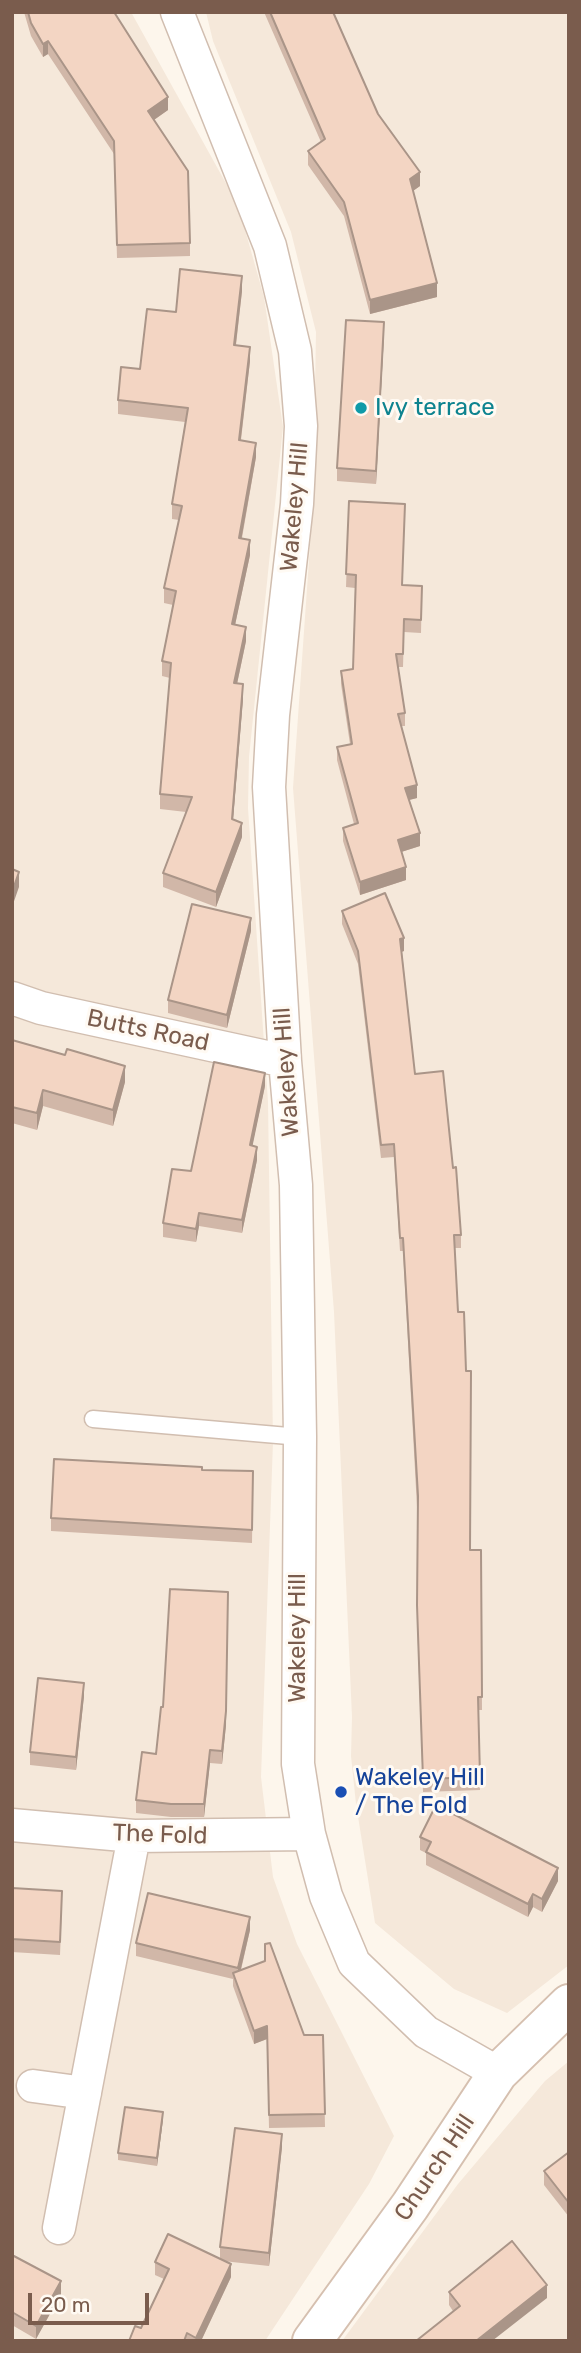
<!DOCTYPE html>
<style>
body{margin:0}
#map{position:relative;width:581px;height:2353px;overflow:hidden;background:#fdf6ec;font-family:Rubik,sans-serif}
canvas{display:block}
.frame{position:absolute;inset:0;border:14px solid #7a5c4d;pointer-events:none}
.scale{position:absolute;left:28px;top:2293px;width:121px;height:32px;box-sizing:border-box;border:4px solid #7a5c4d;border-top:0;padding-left:9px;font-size:21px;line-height:24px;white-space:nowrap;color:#7a5c4d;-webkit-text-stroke:5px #fffaf3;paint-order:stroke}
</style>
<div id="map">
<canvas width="581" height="2353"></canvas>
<div class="frame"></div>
<div class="scale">20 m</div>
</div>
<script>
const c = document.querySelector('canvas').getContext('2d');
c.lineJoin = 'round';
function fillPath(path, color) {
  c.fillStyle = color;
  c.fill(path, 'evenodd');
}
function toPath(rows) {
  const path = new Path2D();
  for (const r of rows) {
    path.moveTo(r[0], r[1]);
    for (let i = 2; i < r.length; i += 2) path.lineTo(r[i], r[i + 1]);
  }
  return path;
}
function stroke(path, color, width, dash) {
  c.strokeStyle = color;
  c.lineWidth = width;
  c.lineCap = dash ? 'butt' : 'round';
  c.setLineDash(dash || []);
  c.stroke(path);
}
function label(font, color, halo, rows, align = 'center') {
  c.font = font + ' Rubik,sans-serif';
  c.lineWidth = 6;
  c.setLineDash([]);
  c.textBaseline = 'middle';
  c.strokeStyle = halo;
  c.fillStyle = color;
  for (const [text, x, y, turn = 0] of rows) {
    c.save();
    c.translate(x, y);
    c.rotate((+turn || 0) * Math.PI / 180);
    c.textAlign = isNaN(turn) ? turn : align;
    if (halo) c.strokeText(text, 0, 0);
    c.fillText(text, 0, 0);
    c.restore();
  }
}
const residential = toPath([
 [12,12,131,12,238,205,264,297,283,427,249,757,248,808,268,1102,273,1442,261,1777,273,1877,297,1944,394,2136,369,2184,265,2341,12,2341],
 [206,12,569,12,569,1965,507,2013,454,1989,375,1923,356,1804,351,1756,352,1717,334,1312,293,788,313,503,316,332,291,232,213,41],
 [569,2061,569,2341,342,2341,458,2184,545,2081]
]);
const lane = toPath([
 [93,1419,300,1437]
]);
const street = toPath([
 [177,12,270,246,295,351,301,426,297,504,273,715,269,787,285,1061,296,1185,300,1437,298,1764,309,1834,326,1896,354,1963,426,2032,498,2073],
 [12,998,41,1008,285,1061],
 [12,1825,134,1836,309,1834],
 [33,2086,85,2093],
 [59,2228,134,1836]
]);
const secondary = toPath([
 [312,2341,410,2206,498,2073,569,2004]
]);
const wall = toPath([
 [24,12,114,12,168,110,154,120,190,243,190,256,117,258,114,154,48,54,43,57,31,36],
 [264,12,333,12,378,114,420,186,413,191,437,297,370,314,344,216,308,165,308,151,321,142],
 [242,291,236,345,250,361,241,440,256,457,242,538,250,555,235,625,246,641,237,684,243,699,233,819,242,837,216,907,163,887,163,873,186,812,160,809,160,794,170,678,162,676,162,661,173,605,164,603,164,588,179,520,172,519,172,504,185,422,118,414,118,400,140,369,176,312],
 [384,335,376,484,337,481,337,468],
 [349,501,402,585,422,586,421,633,404,632,403,667,398,667,405,713,405,726,401,726,417,798,409,800,420,846,401,852,406,880,360,895,343,841,343,828,354,824,337,760,337,747,350,744,341,684,341,671,353,669,355,588,346,587],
 [342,911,404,951,402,952,415,1074,461,1235,461,1248,455,1248,470,1550,481,1550,482,1710,478,1710,480,1790,423,1792,417,1618,417,1507,403,1251,400,1251,394,1157,381,1158,358,964,342,924],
 [251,931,227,1028,168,1013,168,1000],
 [12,1040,125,1082,113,1126,43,1106,37,1130,12,1123],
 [265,1086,252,1146,257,1160,242,1233,199,1226,196,1242,163,1237,163,1223,191,1171],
 [202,1470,253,1471,252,1543,51,1531,51,1518],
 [84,1696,76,1770,30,1765,30,1752],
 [226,1725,222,1764,210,1763,204,1817,171,1817,136,1813,136,1800,156,1754],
 [420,1837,558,1881,542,1912,533,1907,528,1917,426,1865,426,1853,420,1850],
 [12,1888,62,1904,60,1955,12,1952],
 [250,1930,241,1970,304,2035,323,2035,325,2127,269,2128,267,2039,254,2044,233,1986,233,1979,136,1956,136,1943],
 [163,2119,157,2166,118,2160,118,2153],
 [282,2147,269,2266,223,2261,231,2277,201,2341,129,2341,141,2328,164,2279,155,2275,155,2262,220,2259,220,2247],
 [569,2152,569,2217,544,2185,544,2171],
 [12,2255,61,2294,36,2339,12,2325],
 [449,2292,547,2298,453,2311,449,2305]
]);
const shadedWall = toPath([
 [48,41,48,54,43,57,43,44],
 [168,97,168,110,148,124,148,111],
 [420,172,420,186,410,193,410,179],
 [242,276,242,291,234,360,234,345],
 [437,283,437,297,370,314,370,300],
 [384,322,384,335,376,484,376,471],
 [250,347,250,361,239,454,239,440],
 [256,443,256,457,239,552,239,538],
 [250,540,250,555,232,639,232,624],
 [246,627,246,641,234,698,234,683],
 [243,684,243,699,232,833,232,819],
 [417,785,417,798,405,801,405,788],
 [242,823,242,837,216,907,216,892],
 [420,833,420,846,398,853,398,840],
 [406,867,406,880,360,895,360,882],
 [19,872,19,887,12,907,12,892],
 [251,918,251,931,227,1028,227,1015],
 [404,938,404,951,400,952,400,939],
 [125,1066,125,1082,113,1126,113,1110],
 [265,1073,265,1086,250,1158,250,1145],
 [43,1090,43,1106,37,1130,37,1113],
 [257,1147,257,1160,242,1233,242,1220],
 [199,1213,199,1226,196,1242,196,1229],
 [228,1592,226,1725,222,1764,222,1751],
 [84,1683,84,1696,76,1770,76,1757],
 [210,1750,210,1763,204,1817,204,1804],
 [558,1868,558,1881,542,1912,542,1899],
 [533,1894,533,1907,528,1917,528,1904],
 [250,1917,250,1930,238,1981,238,1968],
 [267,2026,267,2039,254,2044,254,2031],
 [163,2112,163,2119,157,2166,157,2158],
 [282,2134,282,2147,269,2266,269,2253],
 [231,2264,231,2277,201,2341,196,2341,196,2338],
 [61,2281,61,2294,36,2339,36,2326],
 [547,2285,547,2298,492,2341,476,2341]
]);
const building = toPath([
 [28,12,114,12,168,97,148,111,188,171,190,243,117,245,114,141,48,41,43,44,31,23,28,12],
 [270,12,333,12,378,114,420,172,410,179,437,283,370,300,344,202,308,151,325,139,270,12],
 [180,269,242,276,234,345,250,347,239,440,256,443,239,538,250,540,232,624,246,627,234,683,243,684,232,819,242,823,216,892,163,873,192,797,160,794,171,663,162,661,176,591,164,588,182,506,172,504,188,408,118,400,121,367,140,369,147,309,176,312,180,269],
 [346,320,384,322,376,471,337,468,346,320],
 [349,501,405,504,402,585,422,586,421,620,404,619,403,654,396,654,405,713,398,714,417,785,405,788,420,833,398,840,406,867,360,882,343,828,358,823,337,747,352,744,341,671,353,669,356,575,346,574,349,501],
 [12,869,19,872,12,892,12,869],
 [385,893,404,938,400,939,415,1074,443,1071,453,1168,456,1167,461,1235,454,1235,458,1312,464,1312,466,1371,471,1371,470,1550,481,1550,482,1697,478,1697,480,1777,423,1779,417,1605,418,1496,403,1238,400,1238,394,1144,381,1145,358,951,342,911,385,893],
 [192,904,251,918,227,1015,168,1000,192,904],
 [12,1040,65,1055,67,1049,125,1066,113,1110,43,1090,37,1113,12,1107,12,1040],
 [214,1062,265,1073,250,1145,257,1147,242,1220,199,1213,196,1229,163,1223,172,1169,191,1171,214,1062],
 [54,1459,202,1467,202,1470,253,1471,252,1530,51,1518,54,1459],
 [170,1589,228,1592,226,1711,222,1751,210,1750,204,1804,171,1804,136,1800,142,1752,156,1754,161,1707,163,1707,170,1589],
 [38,1678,84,1683,76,1757,30,1752,38,1678],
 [436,1805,558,1868,542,1899,533,1894,528,1904,426,1852,431,1842,420,1837,436,1805],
 [12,1888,62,1891,60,1942,12,1939,12,1888],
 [148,1893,250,1917,238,1968,136,1943,148,1893],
 [270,1943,304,2035,323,2035,325,2114,269,2115,267,2026,254,2031,233,1973,265,1961,265,1944,270,1943],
 [125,2107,163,2112,157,2158,118,2153,125,2107],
 [235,2128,282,2134,269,2253,220,2247,235,2128],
 [569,2152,569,2203,544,2171,569,2152],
 [168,2234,231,2264,196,2338,187,2333,184,2341,129,2341,135,2326,141,2328,169,2269,155,2262,168,2234],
 [512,2241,547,2285,476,2341,416,2341,460,2306,449,2292,512,2241],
 [12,2255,61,2281,36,2326,12,2312,12,2255]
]);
const markers = [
 [361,408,7,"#0f9aa8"],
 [341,1792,7,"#1a4fb4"]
];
const cultureNames = [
 ["Ivy terrace",375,408]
];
const streetNames = [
 ["Wakeley Hill",295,507,-85],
 ["Butts Road",148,1031,12],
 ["Wakeley Hill",287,1072,-94],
 ["Wakeley Hill",298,1638,-90],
 ["The Fold",160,1835,2],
 ["Church Hill",435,2168,-56]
];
const transitNames = [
 ["Wakeley Hill",355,1778],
 ["/ The Fold",355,1806]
];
fillPath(residential, '#f5e8da');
stroke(lane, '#d1beb0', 19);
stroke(street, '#d1beb0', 35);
stroke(secondary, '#d6c0b0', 42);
stroke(lane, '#fff', 16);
stroke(street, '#fff', 32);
stroke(secondary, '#fff', 38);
fillPath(wall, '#d1b7a8');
fillPath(shadedWall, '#aa9588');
fillPath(building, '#f3d5c3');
stroke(building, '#aa9588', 2);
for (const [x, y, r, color] of markers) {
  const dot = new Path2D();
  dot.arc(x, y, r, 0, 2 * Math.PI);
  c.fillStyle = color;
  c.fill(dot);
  stroke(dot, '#fffaf3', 2.5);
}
label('24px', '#0d838f', '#fffaf3', cultureNames, 'left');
label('24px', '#7a5c4d', '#fffaf3', streetNames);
label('24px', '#164399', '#fffaf3', transitNames, 'left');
</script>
